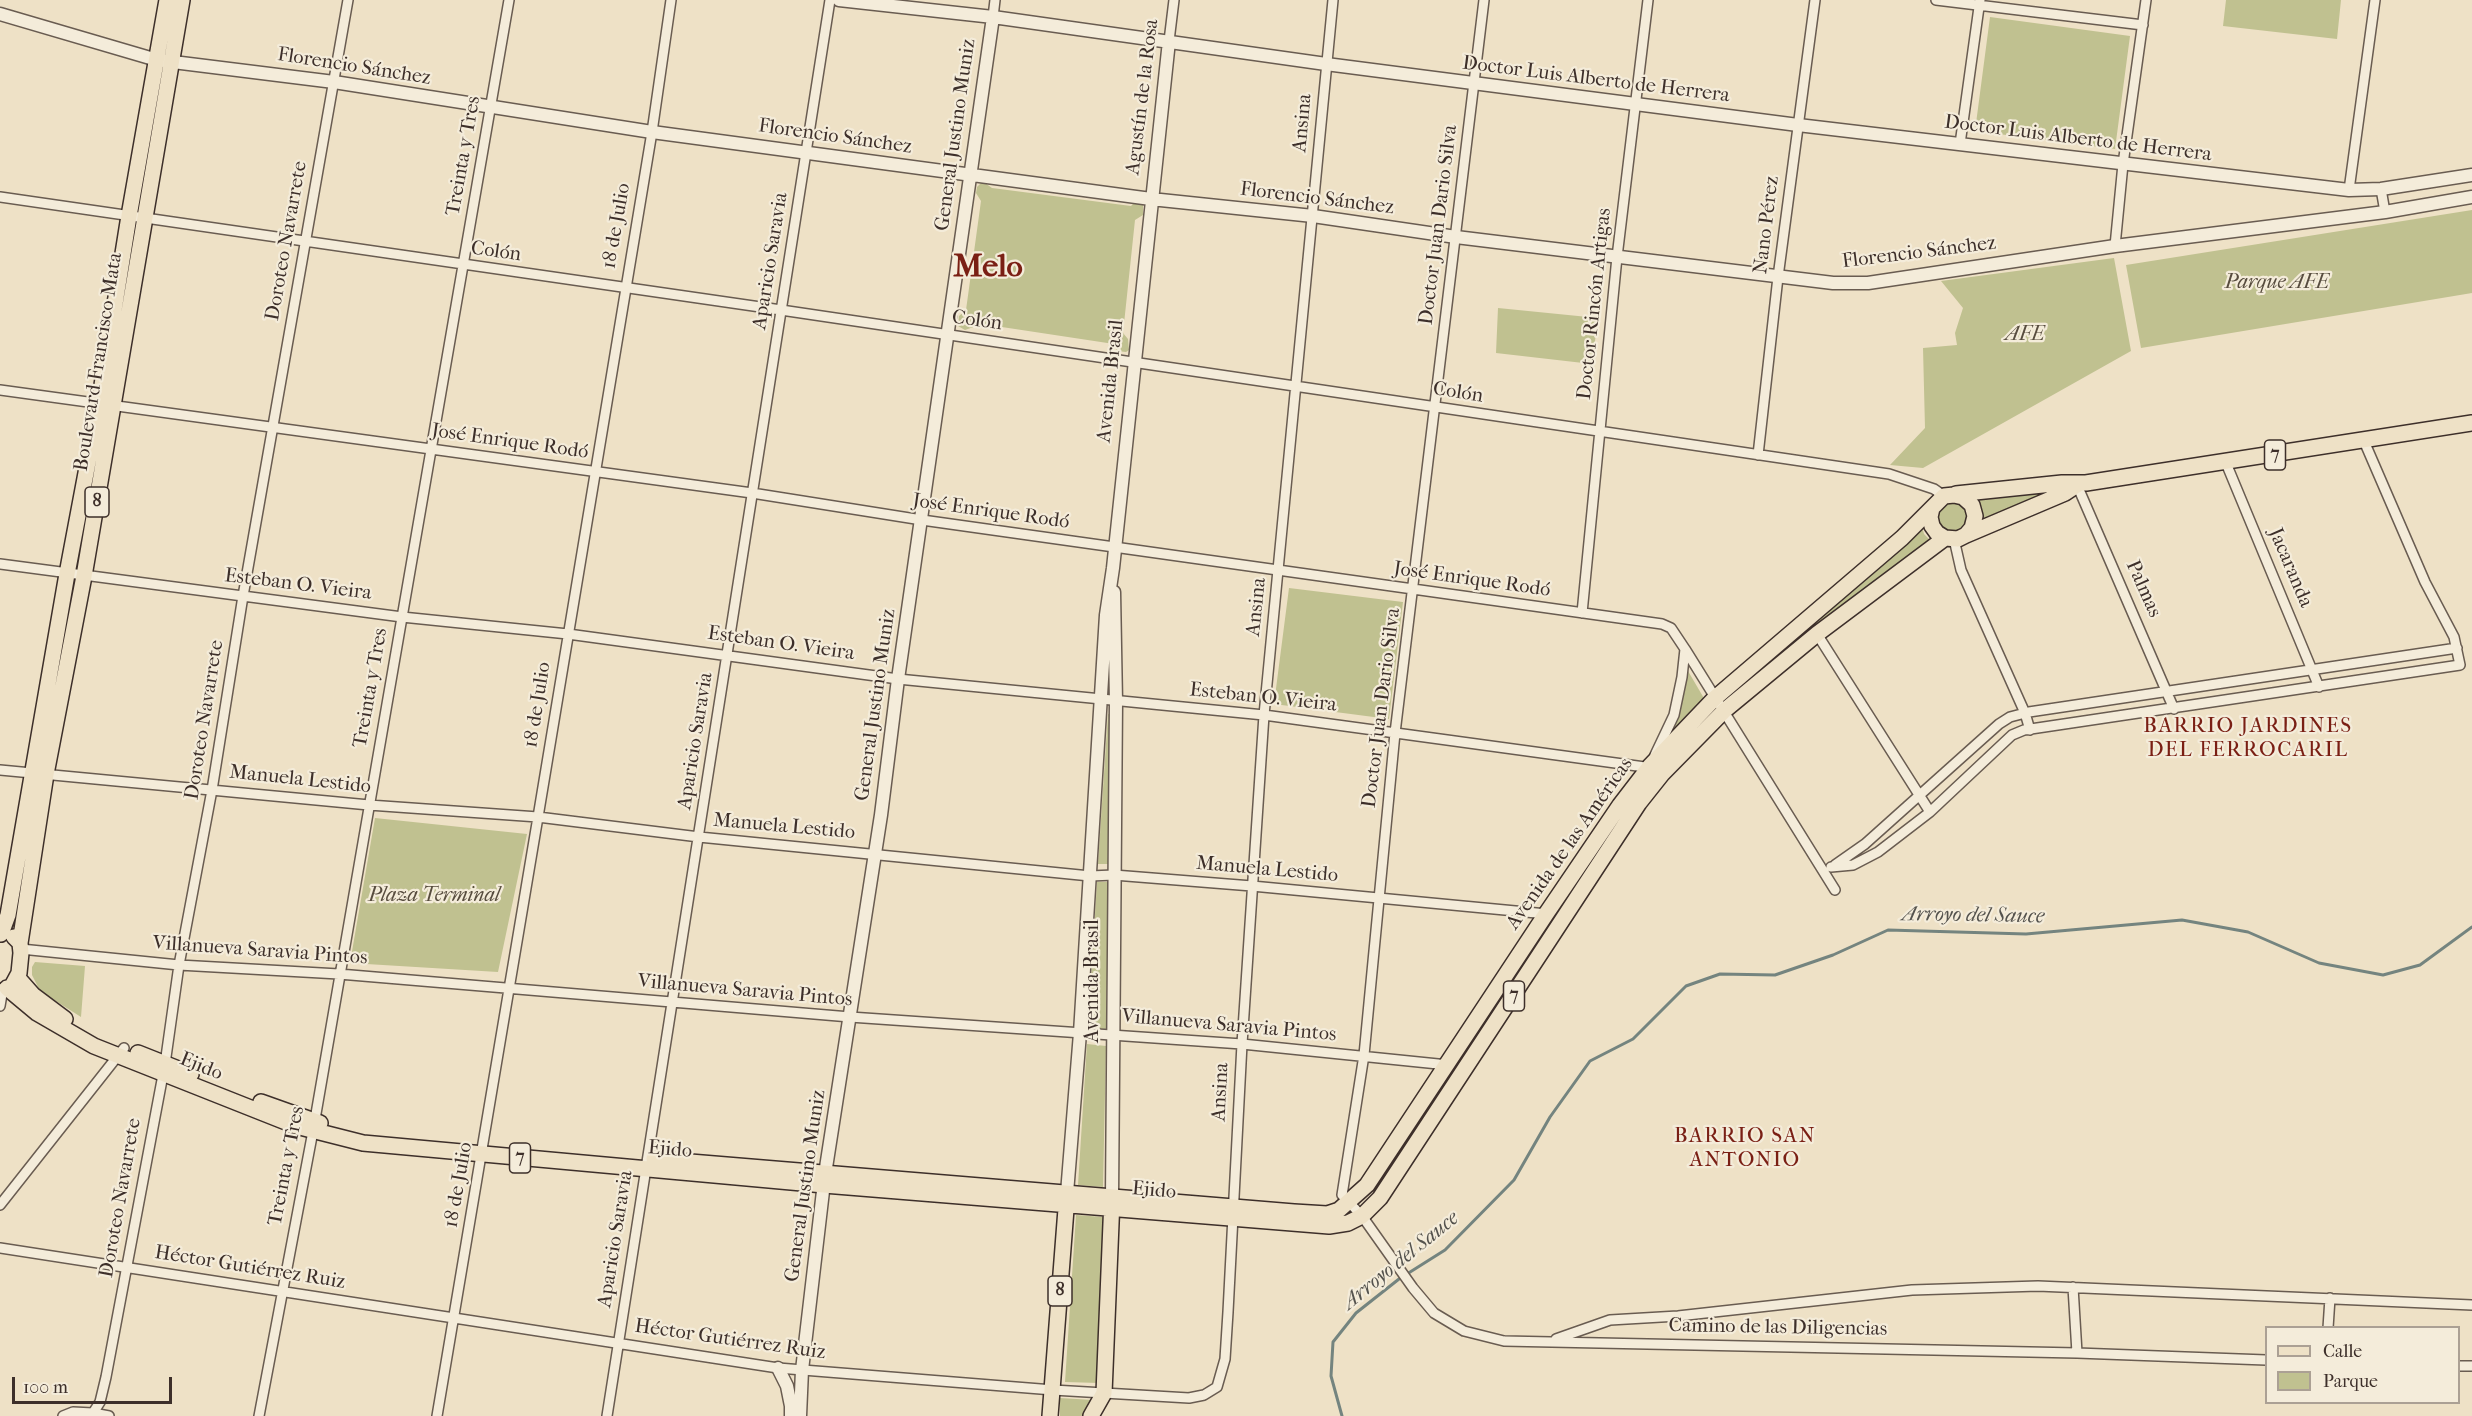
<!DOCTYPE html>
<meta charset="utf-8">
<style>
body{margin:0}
#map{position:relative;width:2472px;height:1416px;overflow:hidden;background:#eee1c6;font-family:"IM FELL French Canon",serif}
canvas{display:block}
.legend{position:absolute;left:2265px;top:1326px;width:195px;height:78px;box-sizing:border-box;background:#f4ecda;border:2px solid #aba094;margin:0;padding:8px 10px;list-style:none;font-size:18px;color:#3d2f2a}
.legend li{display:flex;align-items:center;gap:12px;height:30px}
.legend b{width:30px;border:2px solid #aba094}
.scale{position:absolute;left:12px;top:1377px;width:160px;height:27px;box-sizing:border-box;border:3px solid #3d2f2a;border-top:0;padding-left:8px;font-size:18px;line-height:21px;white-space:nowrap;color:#3d2f2a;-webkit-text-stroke:4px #f4ecda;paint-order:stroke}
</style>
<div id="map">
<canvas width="2472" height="1416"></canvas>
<ul class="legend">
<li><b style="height:8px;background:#eee1c6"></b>Calle</li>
<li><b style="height:16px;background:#c0c190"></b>Parque</li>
</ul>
<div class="scale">100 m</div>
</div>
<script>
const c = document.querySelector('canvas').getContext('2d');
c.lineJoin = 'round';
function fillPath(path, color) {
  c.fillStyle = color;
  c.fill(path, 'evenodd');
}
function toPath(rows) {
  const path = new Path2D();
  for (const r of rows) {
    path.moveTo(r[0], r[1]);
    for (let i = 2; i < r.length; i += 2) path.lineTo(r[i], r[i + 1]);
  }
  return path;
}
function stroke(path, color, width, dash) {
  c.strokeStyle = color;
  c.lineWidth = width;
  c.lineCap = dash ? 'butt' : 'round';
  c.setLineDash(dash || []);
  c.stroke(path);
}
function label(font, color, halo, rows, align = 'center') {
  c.font = font + ' "IM FELL French Canon",serif';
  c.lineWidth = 4.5;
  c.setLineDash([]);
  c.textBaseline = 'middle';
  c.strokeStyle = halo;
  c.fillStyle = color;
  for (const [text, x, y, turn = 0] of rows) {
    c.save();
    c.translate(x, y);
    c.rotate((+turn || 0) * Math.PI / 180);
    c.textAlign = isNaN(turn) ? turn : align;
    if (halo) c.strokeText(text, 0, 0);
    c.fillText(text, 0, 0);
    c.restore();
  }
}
const green = toPath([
 [2226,0,2341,0,2337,39,2223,26],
 [1990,17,2130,36,2115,149,1975,131],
 [985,183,992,188,1131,206,1135,202,1143,205,1143,215,1135,220,1123,333,1128,339,1129,350,1126,352,1117,351,1114,344,982,324,965,330,958,326,959,316,966,310,981,201,976,193,977,187,981,183],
 [2472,210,2472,293,2141,348,2126,265],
 [2114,258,2131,351,1923,468,1890,465,1925,428,1923,348,1957,345,1955,333,1963,308,1941,281],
 [1498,308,1598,318,1592,364,1496,353],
 [2062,489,1979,521,1970,499],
 [1959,501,1969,513,1964,529,1949,534,1935,520,1942,502],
 [1921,522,1924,534,1933,543,1725,707,1722,701],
 [1289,588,1403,602,1389,719,1274,704],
 [1688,671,1705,700,1665,744],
 [1108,714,1113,715,1110,864,1098,864],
 [375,818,527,834,498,972,350,963],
 [1097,882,1109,882,1106,1029,1088,1028],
 [35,962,85,966,81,1017,40,991,32,975,32,967],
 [1087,1044,1106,1046,1103,1187,1078,1185],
 [1076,1215,1103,1217,1099,1383,1065,1382],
 [1060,1398,1093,1400,1084,1416,1060,1416]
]);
const stream = toPath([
 [1342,1416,1331,1376,1333,1342,1356,1313,1399,1279,1445,1250,1514,1180,1550,1117,1590,1061,1633,1039,1686,986,1720,974,1775,975,1833,955,1888,930,2026,934,2182,920,2248,932,2319,963,2383,975,2420,965,2472,927]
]);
const minor = toPath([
 [1484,0,1395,733,1364,1055,1342,1195,1362,1216,1413,1288,1434,1313,1464,1331,1504,1341,2077,1353,2266,1360],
 [1936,0,2143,25],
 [993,17,995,0],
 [1169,41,1174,0],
 [1960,144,1980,0],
 [2381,189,2385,212],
 [2349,190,2375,0],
 [0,197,781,310,1889,474,1934,489,1944,496],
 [2115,246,2123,164,2146,0],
 [0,390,752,493,922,520,1662,624,1671,628,1685,649,1835,890],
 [1758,455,1778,277,1815,0],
 [2226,463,2319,687],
 [2077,485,2174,709],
 [1954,539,1961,570,2025,713,2030,730],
 [0,564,402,617,568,634,898,679,1264,715,1652,768],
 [1582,613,1617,257,1648,0],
 [1817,634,1930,812],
 [1655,755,1674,715,1682,677,1685,649],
 [0,770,369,805,538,817,699,837,1090,876,1114,875,1252,886,1547,914],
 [1835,865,1865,844,1999,724,2010,717,2029,712,2457,648],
 [1831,867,1853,865,1878,852,1930,812,2012,735,2024,730,2460,665,2454,637,2425,582,2364,441],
 [21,949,179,965,339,974,850,1017,1242,1044,1448,1065],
 [0,1006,3,988],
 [0,1205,124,1048],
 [0,1248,778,1368,1053,1390,1189,1398,1204,1395,1217,1387,1225,1359,1228,1312,1242,1044,1264,715,1333,0],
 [2073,1287,2077,1353],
 [2328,1328,2330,1298],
 [1556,1339,1610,1320,1678,1316,1912,1290,2038,1286,2472,1305],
 [2458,1366,2472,1366],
 [93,1413,109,1416],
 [63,1416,73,1412,93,1413,100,1402,106,1377,165,1064,179,965,212,790,243,596,348,0],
 [259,1416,313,1131,509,0],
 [437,1416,538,817,652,132,671,0],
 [607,1416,830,0]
]);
const tertiary = toPath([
 [839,0,993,17,1326,64,1798,125,2349,190,2381,189,2472,175],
 [0,14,157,60,334,82,652,132,1151,199,1313,216,1456,237,1833,283,1868,283,2115,246,2385,212,2472,197],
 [1067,1193,1080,1033,1106,615,1113,568,1169,41],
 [1112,1196,1116,702,1114,592],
 [778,1368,787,1386,791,1406,791,1416],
 [800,1416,802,1370,825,1174,881,815,898,679,993,17]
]);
const primary = toPath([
 [1956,494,2062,483,2086,483,2472,423],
 [1966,535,2065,493,2077,485],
 [1,934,8,915,67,574,99,404,129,216,167,0],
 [20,943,46,774,84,576,182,0],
 [18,978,33,995,65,1019],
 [12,986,19,973,21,953,20,943,14,937],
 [7,988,37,1013,94,1046,296,1126,363,1143,824,1185,1329,1226,1348,1223,1362,1216,1380,1198,1639,803,1662,774,1725,710,1817,634,1945,538,1958,539,1966,535,1972,528,1975,516,1972,505,1963,497,1954,495,1944,496,1932,508,1930,517,1932,526,1937,533,1945,538],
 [138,1053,191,1074],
 [261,1102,320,1123],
 [654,1159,1294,1212,1327,1214,1339,1210,1367,1185,1546,914,1620,805,1650,766,1715,698,1902,538,1932,508],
 [1050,1416,1067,1196],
 [1091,1416,1104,1393,1112,1199]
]);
const shields = [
 [2275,455,21],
 [97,502,24],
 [1514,996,21],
 [520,1158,21],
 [1060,1291,24]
];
const shieldNames = [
 ["7",2275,455],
 ["8",97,502],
 ["7",1514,996],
 ["7",520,1158],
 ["8",1060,1291]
];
const streetNames = [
 ["Florencio Sánchez",354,67,9],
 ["Doctor Luis Alberto de Herrera",1596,80,7],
 ["Agustín de la Rosa",1143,97,-83],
 ["Ansina",1303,123,-85],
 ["General Justino Muniz",956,135,-82],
 ["Florencio Sánchez",835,137,8],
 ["Doctor Luis Alberto de Herrera",2078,139,7],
 ["Treinta y Tres",464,156,-80],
 ["Florencio Sánchez",1317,199,7],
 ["Doctor Juan Dario Silva",1439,225,-83],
 ["Nano Pérez",1767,225,-83],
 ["18 de Julio",617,226,-80],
 ["Doroteo Navarrete",287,241,-80],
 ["Colón",496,252,8],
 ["Florencio Sánchez",1919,253,-7],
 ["Aparicio Saravia",771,261,-81],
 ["Doctor Rincón Artigas",1595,304,-84],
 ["Colón",977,321,8],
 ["Boulevard Francisco Mata",99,362,-81],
 ["Avenida Brasil",1111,381,-84],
 ["Colón",1458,393,9],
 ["José Enrique Rodó",510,442,8],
 ["José Enrique Rodó",991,512,8],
 ["Jacaranda",2290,568,67],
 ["José Enrique Rodó",1472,580,8],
 ["Esteban O. Vieira",298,585,7],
 ["Palmas",2143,589,66],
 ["Ansina",1257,607,-84],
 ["Esteban O. Vieira",781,644,8],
 ["Treinta y Tres",371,688,-80],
 ["Esteban O. Vieira",1263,698,6],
 ["18 de Julio",538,705,-81],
 ["General Justino Muniz",876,705,-82],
 ["Doctor Juan Dario Silva",1382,708,-83],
 ["Doroteo Navarrete",205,720,-81],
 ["Aparicio Saravia",696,741,-81],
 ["Manuela Lestido",300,780,6],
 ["Manuela Lestido",784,827,5],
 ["Avenida de las Américas",1570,844,-55],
 ["Manuela Lestido",1267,870,5],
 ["Villanueva Saravia Pintos",260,951,4],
 ["Avenida Brasil",1093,981,-90],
 ["Villanueva Saravia Pintos",745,991,5],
 ["Villanueva Saravia Pintos",1229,1026,5],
 ["Ejido",201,1067,22],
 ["Ansina",1221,1092,-87],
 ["Ejido",670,1150,5],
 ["Treinta y Tres",287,1166,-79],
 ["18 de Julio",459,1185,-80],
 ["General Justino Muniz",806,1186,-82],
 ["Ejido",1154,1191,5],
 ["Doroteo Navarrete",121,1198,-80],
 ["Aparicio Saravia",616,1239,-81],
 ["Héctor Gutiérrez Ruiz",250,1268,9],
 ["Camino de las Diligencias",1778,1328,1],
 ["Héctor Gutiérrez Ruiz",730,1340,8]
];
const parkNames = [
 ["Parque AFE",2277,283],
 ["AFE",2025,335],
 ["Plaza Terminal",434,896]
];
const neighbourhoodNames = [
 ["BARRIO JARDINES",2248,727],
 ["DEL FERROCARIL",2248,751],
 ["BARRIO SAN",1745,1137],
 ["ANTONIO",1745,1161]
];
const waterNames = [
 ["Arroyo del Sauce",1973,916,1],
 ["Arroyo del Sauce",1401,1261,-39]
];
const townNames = [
 ["Melo",988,268]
];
fillPath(green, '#c0c190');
stroke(stream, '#74847f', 3);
stroke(minor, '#695c51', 12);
stroke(tertiary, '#695c51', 15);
stroke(primary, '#3d2f2a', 18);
stroke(minor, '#f4ecda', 9);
stroke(tertiary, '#f4ecda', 12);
stroke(primary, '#eee1c6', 15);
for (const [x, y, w] of shields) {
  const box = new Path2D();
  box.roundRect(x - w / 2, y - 15, w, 30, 4.5);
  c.fillStyle = '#f4ecda';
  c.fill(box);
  stroke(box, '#3d2f2a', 1.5);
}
label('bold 18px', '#3d2f2a', null, shieldNames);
label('20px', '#3d2f2a', '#f4ecda', streetNames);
label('italic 20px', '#574c3e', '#f4ecda', parkNames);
c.letterSpacing = '1.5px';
label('21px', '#7a1f14', '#f4ecda', neighbourhoodNames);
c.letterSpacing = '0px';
label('italic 21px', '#54524d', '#f4ecda', waterNames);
label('bold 32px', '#7a1f14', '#f4ecda', townNames);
</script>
